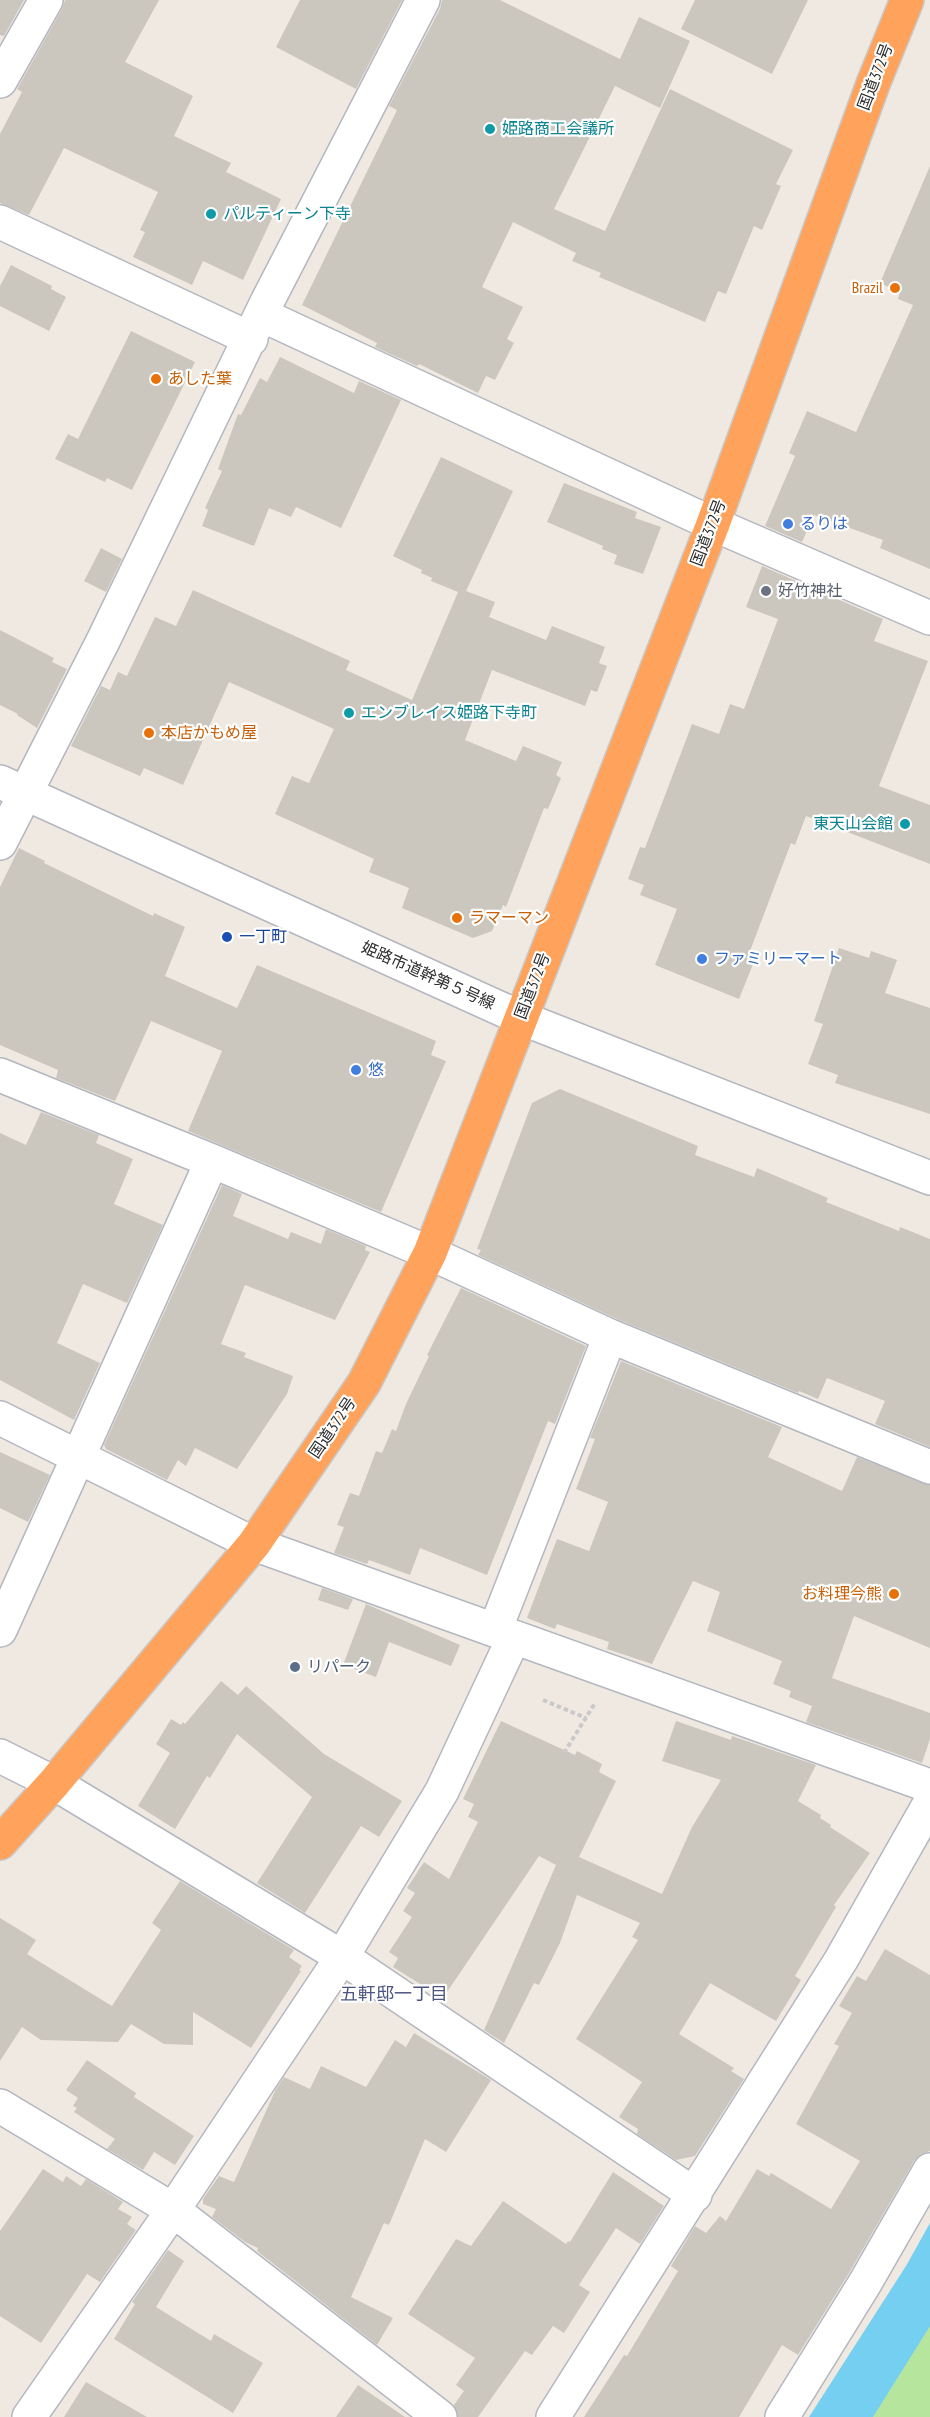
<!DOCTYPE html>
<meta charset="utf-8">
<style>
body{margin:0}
canvas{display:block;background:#efe9e1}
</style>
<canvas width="930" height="2417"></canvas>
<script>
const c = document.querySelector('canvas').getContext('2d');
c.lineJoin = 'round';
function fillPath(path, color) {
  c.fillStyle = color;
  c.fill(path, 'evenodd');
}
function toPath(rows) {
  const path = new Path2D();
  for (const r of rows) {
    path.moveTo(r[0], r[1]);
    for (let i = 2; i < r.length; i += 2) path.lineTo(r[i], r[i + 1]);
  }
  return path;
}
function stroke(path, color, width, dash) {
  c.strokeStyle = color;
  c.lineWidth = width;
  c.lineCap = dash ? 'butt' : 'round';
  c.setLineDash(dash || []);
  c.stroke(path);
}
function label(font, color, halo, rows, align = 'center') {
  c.font = font + ' "PT Sans Narrow","Noto Sans JP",sans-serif';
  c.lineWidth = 4.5;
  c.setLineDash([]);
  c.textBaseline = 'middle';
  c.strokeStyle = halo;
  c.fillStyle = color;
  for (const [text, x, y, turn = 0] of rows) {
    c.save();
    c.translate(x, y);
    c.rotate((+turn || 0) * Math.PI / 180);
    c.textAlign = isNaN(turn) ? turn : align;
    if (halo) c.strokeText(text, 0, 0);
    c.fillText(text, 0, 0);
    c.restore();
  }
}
const green = toPath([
 [930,2297,930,2417,845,2417]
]);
const water = toPath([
 [930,2223,930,2326,873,2417,809,2417,906,2266]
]);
const building = toPath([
 [0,0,24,0,4,36,0,35],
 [65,0,159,0,125,62,193,96,174,136,231,163,226,172,281,199,243,280,203,261,192,285,133,257,145,232,140,230,158,192,64,148,29,215,0,203,0,134,22,92,17,89,62,9],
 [300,0,402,0,356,89,276,47],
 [442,0,500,0,620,59,639,17,690,41,660,108,615,86,554,209,605,231,670,89,793,150,776,184,781,186,762,230,754,226,726,294,718,291,705,322,599,277,601,273,572,261,576,253,513,222,482,287,523,307,507,339,514,343,495,380,486,376,478,393,419,364,417,366,375,347,377,343,302,305,397,110,389,106,440,9],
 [695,0,808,0,772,74,681,29],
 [930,166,930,569,880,548,883,540,814,515,802,542,765,526,795,456,789,453,807,411,856,432,913,305,898,299,900,292,880,283],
 [11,265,52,286,51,289,66,297,49,331,0,306,0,286],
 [131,331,195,362,132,490,107,478,105,482,55,459,68,434,78,439],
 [280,357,354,393,359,381,401,400,341,528,296,507,291,517,269,508,254,546,202,526,208,510,205,508,222,471,218,469,238,414,241,415,260,378,267,382],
 [441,457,513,491,466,591,495,602,489,617,546,640,552,626,605,647,599,663,607,666,597,692,591,690,585,706,492,670,465,740,516,761,523,746,562,762,556,775,561,778,548,809,544,808,506,907,503,905,492,931,473,938,402,908,409,888,369,872,374,859,275,814,292,776,309,783,334,729,229,682,183,785,144,768,140,776,71,746,101,686,110,690,118,672,127,676,155,617,176,626,193,590,350,661,346,670,412,700,458,592,431,581,432,578,421,573,422,570,393,556],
 [564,483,637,512,635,518,661,527,643,574,614,564,617,555,602,549,603,546,547,522],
 [101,548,122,559,106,592,84,581],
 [762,566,883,619,874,641,928,661,879,786,930,805,930,864,806,816,795,845,791,843,750,951,757,954,739,999,655,965,677,909,640,895,644,885,628,879,640,847,645,848,692,724,719,734,730,704,744,709,778,619,746,607],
 [0,630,54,658,52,662,67,669,37,728,17,715,18,714,0,705],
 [19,848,45,861,44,863,153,916,154,913,185,927,165,976,237,1008,257,965,436,1041,431,1055,446,1061,381,1212,188,1131,222,1051,151,1021,115,1101,56,1078,58,1070,0,1045,0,887],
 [839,948,869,958,871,951,897,960,885,993,930,1008,930,1114,835,1083,838,1075,808,1064,823,1024,814,1021],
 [560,1089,698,1146,695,1155,754,1177,757,1168,828,1198,826,1202,899,1231,900,1227,930,1239,930,1447,875,1424,885,1401,827,1378,818,1399,799,1391,798,1393,617,1319,478,1255,481,1250,477,1249,532,1103],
 [41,1112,99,1135,96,1143,133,1159,114,1204,163,1225,127,1303,83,1284,57,1343,100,1363,74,1420,0,1380,0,1133,26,1145],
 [222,1185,242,1194,233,1216,288,1239,291,1232,321,1244,326,1229,366,1246,365,1250,370,1252,335,1320,245,1285,221,1344,246,1353,244,1357,293,1376,287,1394,237,1469,195,1448,186,1466,178,1460,167,1480,106,1449,104,1445],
 [461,1288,586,1346,555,1424,548,1421,487,1575,420,1548,410,1575,369,1560,367,1564,334,1553,344,1527,337,1525,350,1493,359,1496,376,1451,382,1453,392,1429,396,1431,406,1404,429,1356,427,1355],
 [621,1361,782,1427,768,1457,842,1491,857,1457,930,1485,930,1648,854,1616,832,1678,930,1713,930,1739,922,1763,806,1722,812,1706,789,1697,791,1691,773,1684,782,1661,707,1631,720,1592,693,1581,652,1664,607,1649,609,1642,557,1624,555,1629,527,1618,557,1539,589,1551,608,1502,576,1489,595,1439,590,1438],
 [0,1452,50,1475,28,1522,0,1508],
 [322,1588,353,1599,348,1610,318,1600],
 [366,1604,460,1645,451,1666,389,1642,376,1677,343,1665],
 [221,1681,238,1695,246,1686,324,1754,402,1801,379,1837,361,1826,305,1913,257,1883,312,1797,237,1734,210,1778,207,1776,175,1829,138,1806,170,1753,156,1744,171,1719,181,1725,183,1722,185,1724],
 [501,1721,575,1755,577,1751,602,1764,599,1772,616,1781,579,1857,662,1894,692,1827,721,1780,662,1761,676,1721,731,1740,732,1736,816,1765,798,1801,821,1815,820,1818,831,1825,830,1827,870,1853,834,1905,836,1907,795,1976,801,1980,776,2021,710,1983,679,2034,734,2068,731,2071,744,2079,695,2156,676,2160,637,2134,638,2129,619,2117,642,2082,576,2039,638,1940,632,1937,640,1923,577,1895,560,1943,539,1985,534,1983,504,2043,484,2030,556,1865,539,1856,445,1995,420,1984,393,1967,398,1958,389,1952,412,1917,403,1911,415,1893,407,1888,424,1862,449,1879,478,1822,468,1817,474,1804,463,1799],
 [180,1881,294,1950,289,1957,302,1966,299,1970,301,1971,251,2048,193,2012,193,2045,164,2044,131,2024,118,2042,41,2040,22,2027,0,2061,0,1918,36,1940,27,1954,112,2006,161,1930,152,1923],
 [885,1949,930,1975,930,2151,921,2154,914,2161,849,2273,798,2355,782,2345,739,2417,584,2417,624,2355,627,2356,678,2271,671,2266,695,2226,706,2233,720,2216,726,2221,757,2169,769,2176,771,2173,831,2209,860,2161,796,2124,839,2046,834,2044,852,2013,839,2006,857,1976,866,1981],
 [414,2033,491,2080,446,2152,425,2139,389,2225,384,2223,351,2297,393,2318,377,2345,257,2251,258,2248,245,2242,212,2217,216,2209,203,2204,203,2199,219,2176,234,2182,276,2089,284,2077,310,2089,321,2066,366,2087,395,2040,406,2047],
 [87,2060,136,2093,134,2097,194,2136,175,2165,154,2152,143,2170,107,2149,115,2139,74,2112,77,2108,73,2106,78,2098,66,2090],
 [43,2169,63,2182,66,2176,81,2186,86,2179,123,2202,118,2209,132,2217,127,2224,136,2230,100,2282,87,2274,41,2343,0,2316,0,2231],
 [613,2172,664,2206,640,2244,616,2228,579,2285,590,2292,564,2333,553,2326,532,2355,525,2351,478,2417,458,2417,454,2405,464,2391,456,2385,475,2358,408,2314,456,2239,471,2246,503,2201,566,2244,568,2241,570,2242],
 [168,2250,184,2261,156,2307,211,2341,214,2334,263,2363,233,2413,114,2339,135,2304,132,2302],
 [86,2382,147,2417,64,2417],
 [358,2385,405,2417,336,2417]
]);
const path = toPath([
 [543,1700,586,1718],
 [564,1753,595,1703]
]);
const minor = toPath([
 [0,81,46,0],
 [0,222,251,339],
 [262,315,713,524,930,618],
 [0,782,521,1018,930,1178],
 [0,843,103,641,267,302,423,0],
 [0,1075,212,1161,430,1253,610,1336,930,1467],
 [0,1418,254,1544,930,1786],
 [0,1630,212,1161],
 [495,1630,610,1336],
 [0,1756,54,1783,342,1957,695,2195],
 [0,2106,173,2210,440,2417],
 [29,2417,173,2210,342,1957,442,1791,514,1637],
 [553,2417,841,1960,930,1803],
 [782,2417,865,2283,930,2170]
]);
const highway = toPath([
 [0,1843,54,1783,254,1544,364,1383,430,1253,713,524,873,84,907,0]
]);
const markers = [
 [490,129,6,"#0f9aa8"],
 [211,214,6,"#0f9aa8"],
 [895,288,6,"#e8710a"],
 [156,379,6,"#e8710a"],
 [788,524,6,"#3f7fe0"],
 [766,591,6,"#6b7280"],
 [349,713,6,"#0f9aa8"],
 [149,733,6,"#e8710a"],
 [905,824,6,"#0f9aa8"],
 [457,918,6,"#e8710a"],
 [227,937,6,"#1a4fb4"],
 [702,959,6,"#3f7fe0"],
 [356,1070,6,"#3f7fe0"],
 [894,1594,6,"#e8710a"],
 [295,1667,6,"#5c6f8a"]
];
const streetNames = [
 ["国道372号",876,77,-69],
 ["国道372号",709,533,-69],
 ["姫路市道幹第５号線",428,976,24],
 ["国道372号",533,986,-69],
 ["国道372号",333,1428,-56]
];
const cultureNames = [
 ["姫路商工会議所",502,129],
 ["パルティーン下寺",223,214],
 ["エンブレイス姫路下寺町",361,713],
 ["東天山会館",893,824,"right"]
];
const foodNames = [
 ["Brazil",883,288,"right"],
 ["あした葉",168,379],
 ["本店かもめ屋",161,733],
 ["ラマーマン",469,918],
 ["お料理今熊",882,1594,"right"]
];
const shopNames = [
 ["るりは",800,524],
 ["ファミリーマート",714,959],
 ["悠",368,1070]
];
const worshipNames = [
 ["好竹神社",778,591]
];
const transitNames = [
 ["一丁町",239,937]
];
const serviceNames = [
 ["リパーク",307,1667]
];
const neighbourhoodNames = [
 ["五軒邸一丁目",394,1995]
];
fillPath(green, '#b6e59e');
fillPath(water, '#75cff0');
fillPath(building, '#cbc7bf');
stroke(minor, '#b4b7c1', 36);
stroke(highway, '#c9c9c9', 36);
stroke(path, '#c9c9c9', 4, [4.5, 3]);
stroke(minor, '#fff', 33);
stroke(highway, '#ffa35c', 33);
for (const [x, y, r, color] of markers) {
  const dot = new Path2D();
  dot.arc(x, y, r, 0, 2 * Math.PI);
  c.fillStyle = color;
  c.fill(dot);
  stroke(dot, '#fff', 2);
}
label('16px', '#2e2e2e', '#fff', streetNames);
label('16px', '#0d838f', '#fff', cultureNames, 'left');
label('16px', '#c56008', '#fff', foodNames, 'left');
label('16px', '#366cbe', '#fff', shopNames, 'left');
label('16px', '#5b616d', '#fff', worshipNames, 'left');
label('16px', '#164399', '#fff', transitNames, 'left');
label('16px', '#4e5e75', '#fff', serviceNames, 'left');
label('18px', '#4d5680', '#fff', neighbourhoodNames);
</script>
